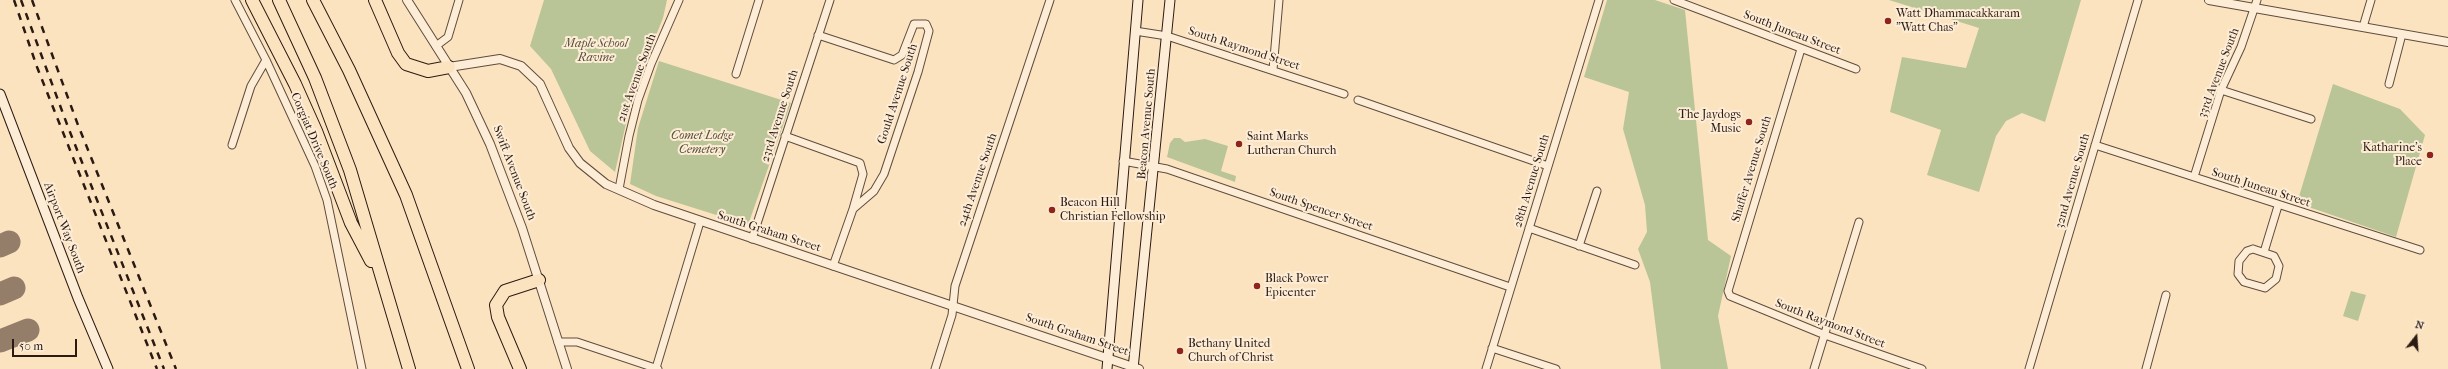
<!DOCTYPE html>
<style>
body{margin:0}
#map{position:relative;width:2448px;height:369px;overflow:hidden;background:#fce3c0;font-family:"IM FELL French Canon",serif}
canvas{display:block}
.north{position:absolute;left:2396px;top:317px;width:40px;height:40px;-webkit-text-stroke:3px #fdedd6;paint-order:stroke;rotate:17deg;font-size:11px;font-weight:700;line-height:16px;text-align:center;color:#2b1a12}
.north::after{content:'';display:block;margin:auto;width:14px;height:18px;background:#2b1a12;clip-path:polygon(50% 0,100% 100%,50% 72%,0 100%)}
.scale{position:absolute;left:12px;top:339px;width:65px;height:18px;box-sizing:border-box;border:2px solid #2b1a12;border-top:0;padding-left:5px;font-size:12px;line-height:14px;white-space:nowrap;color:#2b1a12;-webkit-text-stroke:3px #fdedd6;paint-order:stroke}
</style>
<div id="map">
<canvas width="2448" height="369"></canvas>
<div class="north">N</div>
<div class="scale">50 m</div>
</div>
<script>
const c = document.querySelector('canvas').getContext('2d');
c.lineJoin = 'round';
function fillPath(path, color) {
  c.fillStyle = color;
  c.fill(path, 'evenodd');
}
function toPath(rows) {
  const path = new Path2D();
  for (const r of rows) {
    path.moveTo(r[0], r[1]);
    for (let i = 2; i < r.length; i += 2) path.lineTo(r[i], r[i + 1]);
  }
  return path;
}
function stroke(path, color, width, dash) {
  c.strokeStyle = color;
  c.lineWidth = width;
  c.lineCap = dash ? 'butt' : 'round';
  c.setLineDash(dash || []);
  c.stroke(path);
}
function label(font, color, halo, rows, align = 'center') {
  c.font = font + ' "IM FELL French Canon",serif';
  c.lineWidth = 4;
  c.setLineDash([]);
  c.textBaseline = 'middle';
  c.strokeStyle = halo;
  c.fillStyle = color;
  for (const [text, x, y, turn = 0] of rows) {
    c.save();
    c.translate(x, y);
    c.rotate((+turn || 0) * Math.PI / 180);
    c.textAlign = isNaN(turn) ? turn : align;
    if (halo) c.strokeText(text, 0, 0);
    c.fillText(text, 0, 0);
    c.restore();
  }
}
const green = toPath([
 [544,0,667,0,663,18,633,93,615,172,590,151,551,69,530,46],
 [1607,0,1655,0,1685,10,1708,240,1731,256,1718,316,1728,369,1661,369,1650,282,1638,249,1647,232,1645,205,1623,129,1629,92,1584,77],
 [1889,0,2081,0,2045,122,2022,113,2006,121,1996,136,1979,192,1927,175,1941,130,1890,112,1902,57,1966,68,1979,28],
 [659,61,791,103,748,225,656,196,630,184,638,128],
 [2333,84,2400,109,2425,135,2396,237,2297,203],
 [1174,138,1180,138,1185,142,1205,139,1228,146,1221,171,1236,176,1235,182,1167,157,1170,143],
 [2351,291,2366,295,2358,321,2343,316]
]);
const taxiway = toPath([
 [0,246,9,242],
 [0,294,14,288],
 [0,341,28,330]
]);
const minor = toPath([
 [235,0,266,60,315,166,327,200,362,369],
 [1674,0,1856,69],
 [2363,27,2371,0],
 [1135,31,1167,36,1344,94],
 [818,35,894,60,902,55,914,24,926,24,929,31,918,72,884,174,874,191,853,209,833,266],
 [436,46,448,37,459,0],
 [1801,49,1728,291,1730,296,1825,335,1922,369],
 [1273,70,1279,0],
 [736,74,759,0],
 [2389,84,2402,34],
 [2221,90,2311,119],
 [1358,100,1548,166],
 [785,136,860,163,863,174,853,209],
 [232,145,251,86,266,60],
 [2095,145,2420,250],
 [1123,161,1167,169,1510,287],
 [2194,177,2221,90,2241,47,2257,0],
 [619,189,629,136,638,100,651,64,679,0],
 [1529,228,1635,265],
 [752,239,830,0],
 [1579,246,1597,191],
 [2253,249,2274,256,2279,266,2276,279,2265,288,2244,282,2238,274,2239,261,2247,251,2253,249],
 [2264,252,2278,206],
 [558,342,577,342,658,369],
 [1492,348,1556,369],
 [656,368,700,222],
 [935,369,952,315,955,286,1050,0],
 [1486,369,1599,0],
 [1814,369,1859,222],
 [2029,369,2138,0],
 [2146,369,2166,295]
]);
const tertiary = toPath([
 [407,0,466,93,490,144,522,228,567,369],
 [2209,0,2448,42],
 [449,67,500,59,521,66,540,84,569,148,580,163,606,184,654,205,1139,369]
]);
const secondary = toPath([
 [0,94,78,298,108,369],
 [1107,369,1138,0],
 [1133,369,1170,0]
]);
const motorway = toPath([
 [252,0,295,84,316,131,351,223,371,261],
 [279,0,315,78,350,170,409,369],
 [313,0,349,70,406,195,468,369],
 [375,0,398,53,406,64,428,71,449,67],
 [520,369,498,317,496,305,505,291,539,280]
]);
const rail = toPath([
 [14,0,37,67,157,369],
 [21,0,68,127,164,369],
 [32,0,78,125,176,369]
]);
const markers = [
 [1888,21,4,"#8f2418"],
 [1749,122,4,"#8f2418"],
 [1239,144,4,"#8f2418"],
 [2430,155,4,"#8f2418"],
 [1052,210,4,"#8f2418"],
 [1257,286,4,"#8f2418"],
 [1180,351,4,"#8f2418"]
];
const poiNames = [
 ["Watt Dhammacakkaram",1896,14],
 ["\"Watt Chas\"",1896,28],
 ["The Jaydogs",1741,115,"right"],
 ["Music",1741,129,"right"],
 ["Saint Marks",1247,137],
 ["Lutheran Church",1247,151],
 ["Katharine's",2422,148,"right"],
 ["Place",2422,162,"right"],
 ["Beacon Hill",1060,203],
 ["Christian Fellowship",1060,217],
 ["Black Power",1265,279],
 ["Epicenter",1265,293],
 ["Bethany United",1188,344],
 ["Church of Christ",1188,358]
];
const streetNames = [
 ["South Juneau Street",1792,33,21],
 ["South Raymond Street",1244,49,18],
 ["33rd Avenue South",2219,73,-69],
 ["21st Avenue South",637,78,-70],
 ["Gould Avenue South",898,94,-72],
 ["23rd Avenue South",780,116,-72],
 ["Beacon Avenue South",1147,124,-85],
 ["Corgiat Drive South",314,141,67],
 ["Shaffer Avenue South",1752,169,-73],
 ["Swift Avenue South",514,173,69],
 ["24th Avenue South",978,180,-71],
 ["28th Avenue South",1532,181,-73],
 ["32nd Avenue South",2073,181,-74],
 ["South Juneau Street",2261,188,18],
 ["South Spencer Street",1321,210,19],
 ["Airport Way South",64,228,69],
 ["South Graham Street",769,232,18],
 ["South Raymond Street",1830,324,21],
 ["South Graham Street",1077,335,19]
];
const parkNames = [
 ["Maple School",596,44],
 ["Ravine",596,58],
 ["Comet Lodge",702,136],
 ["Cemetery",702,150]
];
fillPath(green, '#b9c597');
stroke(taxiway, '#947e69', 23);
stroke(minor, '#5f4c3e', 9);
stroke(tertiary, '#5f4c3e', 10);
stroke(secondary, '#2b1a12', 11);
stroke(motorway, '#2b1a12', 14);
stroke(minor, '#fdedd6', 7);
stroke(tertiary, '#fdedd6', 8);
stroke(secondary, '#fdedd6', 9);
stroke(motorway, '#fce3c0', 12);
stroke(rail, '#2b1a12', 2.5, [7, 7]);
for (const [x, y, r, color] of markers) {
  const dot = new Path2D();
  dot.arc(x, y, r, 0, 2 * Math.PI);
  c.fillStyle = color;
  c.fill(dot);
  stroke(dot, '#fdedd6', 1.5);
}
label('12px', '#2b1a12', '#fdedd6', poiNames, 'left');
label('12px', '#2b1a12', '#fdedd6', streetNames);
label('italic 12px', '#564d3a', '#fdedd6', parkNames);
</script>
